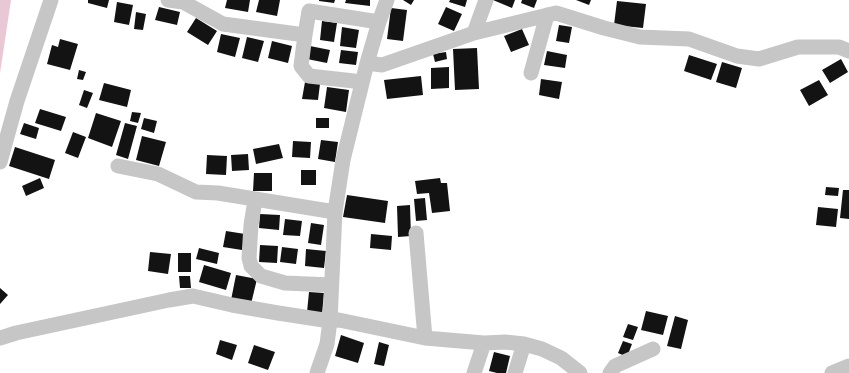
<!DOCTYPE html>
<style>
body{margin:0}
canvas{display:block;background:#fff}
</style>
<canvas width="849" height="373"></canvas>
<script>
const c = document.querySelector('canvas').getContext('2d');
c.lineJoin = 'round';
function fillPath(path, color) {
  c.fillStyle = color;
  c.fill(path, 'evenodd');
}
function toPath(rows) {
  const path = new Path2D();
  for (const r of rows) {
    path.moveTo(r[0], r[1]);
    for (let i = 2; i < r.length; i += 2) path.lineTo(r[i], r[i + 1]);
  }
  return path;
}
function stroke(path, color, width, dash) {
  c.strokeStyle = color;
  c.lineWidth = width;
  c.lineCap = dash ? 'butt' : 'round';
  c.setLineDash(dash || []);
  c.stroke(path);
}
const water = toPath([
 [0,0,11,0,0,73]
]);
const building = toPath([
 [88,0,109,0,107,8,88,3],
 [227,0,250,0,248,12,225,8],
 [259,0,280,0,277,16,256,12],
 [319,0,335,0,334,3,319,1],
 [346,0,370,0,370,6,345,3],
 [403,0,414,0,411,5],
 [450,0,467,0,465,7,449,2],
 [493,0,515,0,512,8],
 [522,0,537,0,534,8,521,3],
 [576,0,591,0,589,5],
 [617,1,646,4,643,28,614,25],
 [117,2,133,5,129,25,114,22],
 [159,7,180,12,177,25,155,20],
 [446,7,462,14,454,31,438,24],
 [391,8,407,10,403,41,387,39],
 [136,12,146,14,143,30,134,29],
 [196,18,217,31,208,45,187,32],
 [322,21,337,23,334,42,320,40],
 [559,25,572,27,569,43,556,41],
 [342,27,359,30,356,48,340,46],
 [522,29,529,45,511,52,504,36],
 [221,34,240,38,235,57,217,52],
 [247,37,264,41,258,62,242,58],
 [60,39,78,44,70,70,47,64,52,45,58,47],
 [272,41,292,46,288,63,268,58],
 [310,46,330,50,327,63,307,59],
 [477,48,479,89,455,90,453,49],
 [341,50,358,52,356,65,339,63],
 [547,51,567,55,565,68,544,65],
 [446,52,447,59,435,62,433,54],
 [689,55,717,64,711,80,684,71],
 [841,59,848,72,830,83,822,70],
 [722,62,742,68,736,88,716,82],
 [449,67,449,88,431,89,431,68],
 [79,70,86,72,83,80,77,79],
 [421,76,423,95,387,99,384,80],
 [541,79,562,82,559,99,539,95],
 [819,80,828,95,809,106,800,90],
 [305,82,320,84,318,100,302,99],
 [104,83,131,90,127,107,99,100],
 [327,87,349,90,346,112,324,108],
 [84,90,93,93,87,108,79,105],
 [40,109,66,117,61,131,35,123],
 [132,112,141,113,138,123,130,121],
 [96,113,121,121,112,147,88,138],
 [144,118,157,121,154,133,141,129],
 [316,118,329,118,329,128,316,128],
 [24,123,39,128,36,139,20,134],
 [125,123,137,126,128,159,116,155],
 [73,132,86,137,78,158,65,153],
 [142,136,166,142,159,166,136,160],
 [321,140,338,142,335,162,318,159],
 [293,141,311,142,310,158,292,157],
 [279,144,283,158,256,164,253,149],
 [15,147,55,160,49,179,9,166],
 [248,154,249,170,232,171,231,155],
 [207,155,227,156,226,175,206,174],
 [301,170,316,170,316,185,301,185],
 [254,173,272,173,272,191,253,191],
 [40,178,44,188,26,196,22,186],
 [440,178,441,183,447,183,450,211,432,213,429,193,417,194,415,181],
 [826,187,839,188,838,196,825,195],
 [843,190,849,190,849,219,840,218],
 [347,195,388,201,385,223,343,217],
 [425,198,427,220,416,221,414,199],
 [410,205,411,236,398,237,397,206],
 [818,207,838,209,836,227,816,225],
 [260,214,280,215,279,230,259,228],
 [285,219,302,221,300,236,283,235],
 [311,223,324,225,321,245,308,243],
 [226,231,245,234,242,250,223,247],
 [371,234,392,236,391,250,370,248],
 [260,245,278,246,277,263,259,262],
 [282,247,298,249,296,264,280,262],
 [199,248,219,253,217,264,196,259],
 [306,249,326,251,324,268,305,266],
 [150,252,171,254,168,274,148,271],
 [178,253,191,253,191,272,178,272],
 [204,265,231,273,226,290,199,282],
 [236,275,257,279,251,304,231,300],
 [179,276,190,276,191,288,180,288],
 [0,288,8,295,0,304],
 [309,292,324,293,322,314,307,312],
 [646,311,668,316,663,335,641,330],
 [675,316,688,320,681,349,667,346],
 [628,324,638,327,633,340,623,337],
 [341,335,364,343,358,363,335,356],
 [220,340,237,345,232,360,216,354],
 [623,341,632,344,627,357,618,353],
 [379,342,389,345,384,366,374,364],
 [254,345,275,352,268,370,248,363],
 [494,352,510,356,506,373,497,373,489,371]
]);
const minor = toPath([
 [168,0,183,2,223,24,305,35,309,11,379,22],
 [474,33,486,0],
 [305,35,301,66,309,76,354,81,362,83],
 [367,63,382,65,474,33,556,13,604,28,640,37,689,39,737,56,759,59,798,47,839,47,849,51],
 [531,73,547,15],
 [0,162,17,101,51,0],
 [118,166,158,174,196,192,218,193,335,212],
 [255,200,251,225,249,258,251,266,261,276,285,283,331,285],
 [416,233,425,338],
 [0,338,16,333,169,300,193,296,232,305,278,313,330,321,339,320,425,338,484,343,505,342,524,344,542,349,561,358,580,373],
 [317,373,327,344,330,321,335,212,343,160,367,63,379,22,387,0],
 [474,373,484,343],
 [515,373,524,344],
 [610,373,615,366,653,349],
 [832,373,849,366]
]);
fillPath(water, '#e8c8d4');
fillPath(building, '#131313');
stroke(minor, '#c6c6c6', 15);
</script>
